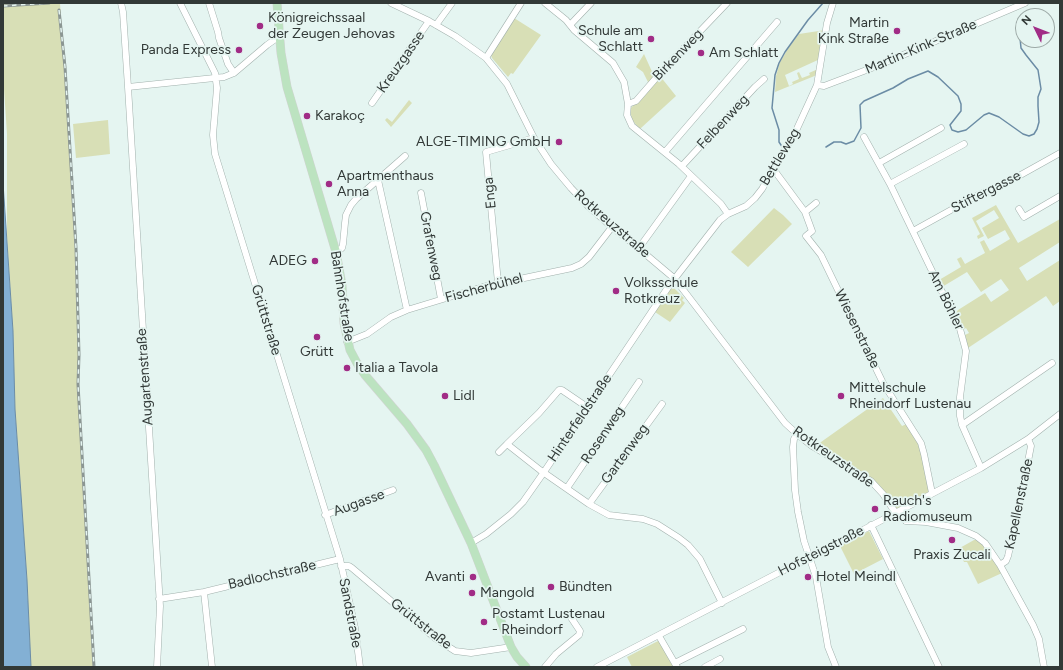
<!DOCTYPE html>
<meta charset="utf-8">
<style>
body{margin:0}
#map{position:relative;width:1063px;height:670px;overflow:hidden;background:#e5f5f1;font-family:Figtree,sans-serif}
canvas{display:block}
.frame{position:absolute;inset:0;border:4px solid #323937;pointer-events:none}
.north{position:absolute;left:1015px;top:8px;width:40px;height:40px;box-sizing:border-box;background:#e5f5f1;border:1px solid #9daaa7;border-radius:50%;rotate:313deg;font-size:11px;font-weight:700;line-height:16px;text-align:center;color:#323937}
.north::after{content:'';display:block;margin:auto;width:14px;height:18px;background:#a12c86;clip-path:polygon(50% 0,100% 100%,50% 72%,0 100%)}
</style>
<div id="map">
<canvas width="1063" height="670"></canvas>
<div class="frame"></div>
<div class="north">N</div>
</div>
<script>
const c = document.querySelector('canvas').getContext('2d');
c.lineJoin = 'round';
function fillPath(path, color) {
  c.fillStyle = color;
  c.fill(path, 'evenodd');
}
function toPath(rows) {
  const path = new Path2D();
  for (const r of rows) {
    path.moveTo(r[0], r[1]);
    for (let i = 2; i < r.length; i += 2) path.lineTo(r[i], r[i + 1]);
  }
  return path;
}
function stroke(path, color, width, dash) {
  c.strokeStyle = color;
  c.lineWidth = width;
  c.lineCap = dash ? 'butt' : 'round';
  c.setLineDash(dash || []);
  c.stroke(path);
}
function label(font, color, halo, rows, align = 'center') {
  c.font = font + ' Figtree,sans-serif';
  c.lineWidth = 3.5;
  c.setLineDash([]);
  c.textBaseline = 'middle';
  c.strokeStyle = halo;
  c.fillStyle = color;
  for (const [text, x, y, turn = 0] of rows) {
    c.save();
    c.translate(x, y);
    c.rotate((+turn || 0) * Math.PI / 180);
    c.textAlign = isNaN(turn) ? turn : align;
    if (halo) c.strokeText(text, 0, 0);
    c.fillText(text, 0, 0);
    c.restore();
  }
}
const green = toPath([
 [3,3,60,3,72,178,79,355,78,384,94,667,31,667,27,580,15,409,13,331,7,237,7,134,3,74],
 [514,18,541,35,513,74,511,73,508,77,492,58,491,55],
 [825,30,820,59,785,75,789,86,793,84,792,82,799,79,797,73,799,72,802,78,810,75,809,73,818,69,817,75,775,92,776,76,780,62,789,47,799,34],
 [644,54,654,76,647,84,648,82,643,72,636,67],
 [660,76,676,96,641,128,639,128,632,120,630,109],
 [409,100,412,103,391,127,385,120,387,118,392,122],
 [108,120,110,154,76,158,73,124],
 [996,205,1018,243,1060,219,1060,242,1019,268,1027,281,1060,260,1060,301,1053,306,1046,296,968,348,965,335,969,333,966,328,963,330,956,313,958,310,985,293,991,302,1009,290,1001,279,981,292,967,272,942,287,939,280,961,267,957,259,961,257,965,264,985,253,980,242,984,240,990,251,1010,239,1005,230,988,239,982,228,999,218,994,210,976,221,984,236,978,239,977,236,980,234,972,218],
 [774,208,783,215,792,224,748,267,731,252],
 [674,288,684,298,682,300,685,303,670,322,655,312,670,289],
 [883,398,902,426,909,423,916,436,932,493,895,512,880,490,814,447],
 [869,531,883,559,854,574,840,546],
 [974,540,977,540,982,543,1002,573,978,584,967,562,964,562,958,549],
 [658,641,659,641,674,667,632,667,627,657]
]);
const water = toPath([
 [3,183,13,331,15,409,27,580,31,667,3,667,3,183]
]);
const stream = toPath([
 [826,147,834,142,841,142,846,144,854,141,861,128,860,105,864,101,893,88,908,79,928,71,938,77,958,96,961,104,961,111,950,125,952,130,958,132,966,130,984,115,989,113,999,117,1023,134,1029,136,1034,134,1037,129,1039,122,1038,106,1038,97,1041,89,1038,70,1026,55,1021,48,1020,38,1021,29,1023,22],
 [783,148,779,142,779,130,772,108,775,75,779,63,785,52,808,20,823,3]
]);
const minor = toPath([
 [121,3,123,12,128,87,160,606,157,667],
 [180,3,215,73,217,88,213,135,215,154,340,559,355,628,360,667],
 [209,3,218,32,219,38,228,64,234,73],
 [391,3,429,21,455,36,486,58,507,84,534,138,551,164,571,188,588,206,612,227,631,242,675,279,785,423,797,434,812,446,871,481,883,494,895,512],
 [545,3,566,20,574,30,613,63,624,82,628,104,627,115,632,126,679,164,721,204,728,214],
 [436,25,452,3],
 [570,25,591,3],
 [486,58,521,3],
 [817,85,824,86,877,66,1025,3],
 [128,87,224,77,234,73,267,45,274,40,279,38],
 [372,103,429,21],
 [628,104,636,101,663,70,727,3],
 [864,137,890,184,960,329,966,351,960,397,960,416,962,425,981,468],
 [665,152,777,22],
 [879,163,941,128],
 [682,166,755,87,764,79],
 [774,170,805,212,816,203],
 [378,180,407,310],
 [890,184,964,144],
 [421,193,441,299],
 [1019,209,1024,217,1060,196],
 [805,212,812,231,806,236,821,255,883,383,921,443,924,454,932,493],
 [913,231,978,195,1008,182,1060,153],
 [639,248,691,176],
 [336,252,342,248,343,244,345,223,346,215,351,205,356,199,405,156],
 [498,283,486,152,534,138],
 [347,342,367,334,391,317,407,310,486,286,572,268,581,264,589,257,612,227],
 [587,407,562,390,559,390,539,413,507,444,540,470,589,504,609,515,643,519,657,524,679,538,688,545,700,559,722,603],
 [962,425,1052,363],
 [797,434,794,439,793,447,795,490,798,512,804,541,816,577,828,647,836,667],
 [499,452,507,444],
 [567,488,639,382],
 [589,504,662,404],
 [325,515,393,490],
 [906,521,926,522,958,528,976,536,985,543,1000,565,1033,625,1039,639,1044,667],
 [871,525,939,667],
 [471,543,486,534,511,514,523,502,544,472,669,286,720,220,728,214,746,206,755,198,762,189,795,133,817,85,827,23,833,3],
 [1000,565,1006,561,1008,556,1019,507,1031,446,1028,439],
 [341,566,349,566,352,568,435,638,455,651,471,653,511,647],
 [204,592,212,667],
 [159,599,204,592,340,559],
 [659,636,677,667],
 [675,663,743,629],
 [545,667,556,654,579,635,580,631,570,616],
 [597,667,782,571,802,562,981,468,1028,439,1060,414],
 [705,667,720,659]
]);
const major = toPath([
 [277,3,281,53,287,87,336,252,342,285,344,323,350,350,358,365,365,375,407,424,426,450,434,465,471,543,511,647,517,657,526,667]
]);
const rail = toPath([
 [3,6,49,3],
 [59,10,65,67,76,248,79,355,78,384,94,667]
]);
const markers = [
 [260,26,4,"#a12c86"],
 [897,31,4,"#a12c86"],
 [651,39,4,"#a12c86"],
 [239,50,4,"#a12c86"],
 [701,53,4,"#a12c86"],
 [307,116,4,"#a12c86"],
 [559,142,4,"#a12c86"],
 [329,184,4,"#a12c86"],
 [315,261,4,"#a12c86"],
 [616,291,4,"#a12c86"],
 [317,337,4,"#a12c86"],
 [347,368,4,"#a12c86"],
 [445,396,4,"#a12c86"],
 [841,396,4,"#a12c86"],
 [875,509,4,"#a12c86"],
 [952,540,4,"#a12c86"],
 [473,577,4,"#a12c86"],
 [808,577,4,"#a12c86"],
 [551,587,4,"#a12c86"],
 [472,593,4,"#a12c86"],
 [484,622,4,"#a12c86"]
];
const poiNames = [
 ["Königreichssaal",268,18],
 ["der Zeugen Jehovas",268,34],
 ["Martin",889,23,"right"],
 ["Kink Straße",889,39,"right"],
 ["Schule am",643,31,"right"],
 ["Schlatt",643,47,"right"],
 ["Panda Express",231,50,"right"],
 ["Am Schlatt",709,53],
 ["Karakoç",315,116],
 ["ALGE-TIMING GmbH",551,142,"right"],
 ["Apartmenthaus",337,176],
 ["Anna",337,192],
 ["ADEG",307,261,"right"],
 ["Volksschule",624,283],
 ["Rotkreuz",624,299],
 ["Grütt",317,352,"center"],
 ["Italia a Tavola",355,368],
 ["Mittelschule",849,388],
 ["Rheindorf Lustenau",849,404],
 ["Lidl",453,396],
 ["Rauch's",883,501],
 ["Radiomuseum",883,517],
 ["Praxis Zucali",952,555,"center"],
 ["Avanti",465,577,"right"],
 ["Hotel Meindl",816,577],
 ["Bündten",559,587],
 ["Mangold",480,593],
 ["Postamt Lustenau",492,614],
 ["- Rheindorf",492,630]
];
const streetNames = [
 ["Martin-Kink-Straße",921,47,-23],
 ["Birkenweg",678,55,-46],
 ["Kreuzgasse",401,62,-55],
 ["Felbenweg",723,122,-47],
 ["Bettleweg",780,157,-59],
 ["Stiftergasse",986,192,-27],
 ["Enga",490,193,-96],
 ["Rotkreuzstraße",612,224,41],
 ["Grafenweg",431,246,79],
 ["Fischerbühel",484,288,-15],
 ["Bahnhofstraße",342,296,81],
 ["Am Böhler",946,300,64],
 ["Grüttstraße",266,320,73],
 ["Wiesenstraße",857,329,64],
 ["Augartenstraße",145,377,-94],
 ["Hinterfeldstraße",580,418,-56],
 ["Rosenweg",603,435,-56],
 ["Gartenweg",625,454,-54],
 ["Rotkreuzstraße",833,457,35],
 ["Augasse",359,503,-20],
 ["Kapellenstraße",1019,504,-78],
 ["Hofsteigstraße",821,551,-27],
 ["Badlochstraße",272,575,-13],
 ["Sandstraße",350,613,79],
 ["Grüttstraße",421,624,38]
];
fillPath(green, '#d8dfb6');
fillPath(water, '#83b0d4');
stroke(water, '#6b8ca5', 1);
stroke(stream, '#6b8ca5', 1.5);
stroke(minor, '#a1b0ac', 7);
stroke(major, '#d2d3d3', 9);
stroke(minor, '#fff', 6);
stroke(major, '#bce3c0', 8);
stroke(rail, '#8b9693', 3);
stroke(rail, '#e5f5f1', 1.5, [4.5]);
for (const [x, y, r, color] of markers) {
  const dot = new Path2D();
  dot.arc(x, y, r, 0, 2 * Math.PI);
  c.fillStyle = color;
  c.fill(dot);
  stroke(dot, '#e5f5f1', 1.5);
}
label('14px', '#323937', '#e5f5f1', poiNames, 'left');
label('14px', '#323937', '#e5f5f1', streetNames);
</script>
